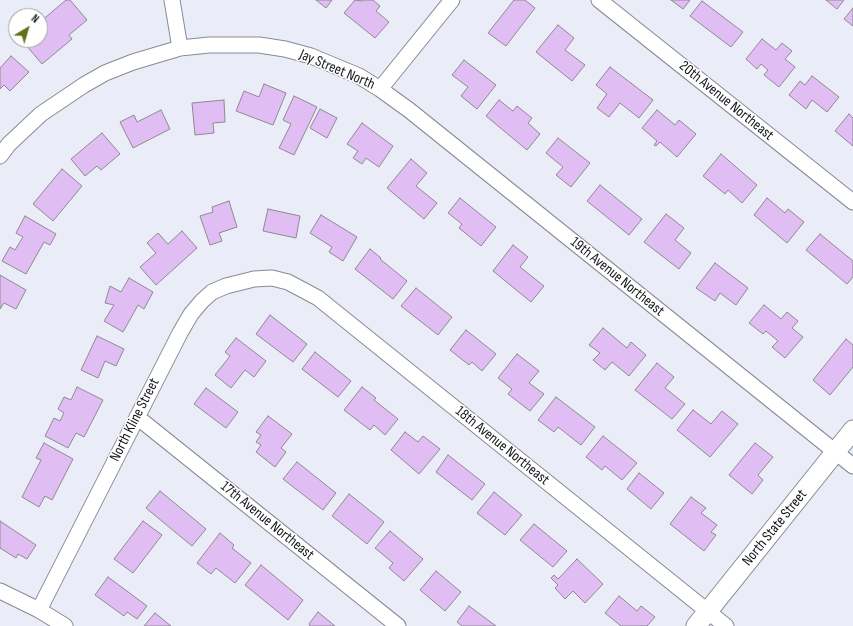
<!DOCTYPE html>
<style>
body{margin:0}
#map{position:relative;width:853px;height:626px;overflow:hidden;background:#eaedf7;font-family:"Sofia Sans Condensed",sans-serif}
canvas{display:block}
.north{position:absolute;left:8px;top:8px;width:40px;height:40px;box-sizing:border-box;background:#fff;border:1px solid #a2a2a3;border-radius:50%;rotate:38deg;font-size:11px;font-weight:700;line-height:16px;text-align:center;color:#16171a}
.north::after{content:'';display:block;margin:auto;width:14px;height:18px;background:#656f18;clip-path:polygon(50% 0,100% 100%,50% 72%,0 100%)}
</style>
<div id="map">
<canvas width="853" height="626"></canvas>
<div class="north">N</div>
</div>
<script>
const c = document.querySelector('canvas').getContext('2d');
c.lineJoin = 'round';
function fillPath(path, color) {
  c.fillStyle = color;
  c.fill(path, 'evenodd');
}
function toPath(rows) {
  const path = new Path2D();
  for (const r of rows) {
    path.moveTo(r[0], r[1]);
    for (let i = 2; i < r.length; i += 2) path.lineTo(r[i], r[i + 1]);
  }
  return path;
}
function stroke(path, color, width, dash) {
  c.strokeStyle = color;
  c.lineWidth = width;
  c.lineCap = dash ? 'butt' : 'round';
  c.setLineDash(dash || []);
  c.stroke(path);
}
function label(font, color, halo, rows, align = 'center') {
  c.font = font + ' "Sofia Sans Condensed",sans-serif';
  c.lineWidth = 3;
  c.setLineDash([]);
  c.textBaseline = 'middle';
  c.strokeStyle = halo;
  c.fillStyle = color;
  for (const [text, x, y, turn = 0] of rows) {
    c.save();
    c.translate(x, y);
    c.rotate((+turn || 0) * Math.PI / 180);
    c.textAlign = isNaN(turn) ? turn : align;
    if (halo) c.strokeText(text, 0, 0);
    c.fillText(text, 0, 0);
    c.restore();
  }
}
const building = toPath([
 [66,0,70,0,87,20,69,35,72,39,42,64,25,44,30,40,40,40,40,31,44,28,40,22,66,0],
 [316,0,332,0,326,8,316,0],
 [355,0,362,1,363,0,373,0,380,6,376,11,389,22,375,38,344,13,355,0],
 [514,0,525,0,535,8,506,46,488,33,514,0],
 [671,0,690,0,683,9,671,0],
 [826,0,844,0,837,9,826,0],
 [702,1,743,32,731,47,690,16,702,1],
 [853,8,853,26,844,19,853,8],
 [558,25,574,38,565,50,585,65,572,81,536,52,558,25],
 [762,39,776,50,782,43,792,51,785,59,795,67,779,87,764,75,768,70,761,64,757,69,746,59,762,39],
 [11,56,29,72,10,91,4,85,0,89,0,68,11,56],
 [464,60,496,85,477,109,461,96,468,87,452,75,464,60],
 [610,67,653,100,639,118,620,103,609,117,597,108,607,94,596,85,610,67],
 [812,76,839,97,827,112,812,100,806,109,789,95,800,81,805,85,812,76],
 [264,84,286,93,273,125,236,111,244,91,259,97,264,84],
 [294,96,317,107,294,155,279,148,291,124,283,120,294,96],
 [224,100,225,122,213,123,214,133,195,135,192,103,224,100],
 [499,100,513,111,517,106,532,118,528,123,540,134,527,150,486,116,499,100],
 [320,109,337,118,327,138,310,128,320,109],
 [161,110,170,129,133,148,120,122,134,115,137,122,161,110],
 [657,110,675,125,679,120,696,134,677,157,660,142,656,146,654,145,657,141,642,128,657,110],
 [849,114,853,118,853,146,835,131,849,114],
 [362,123,393,146,379,167,366,158,362,164,353,158,358,151,347,144,362,123],
 [102,133,120,154,101,170,97,166,85,176,71,159,102,133],
 [558,138,590,163,571,187,556,175,563,167,546,153,558,138],
 [721,154,757,185,742,203,728,190,725,194,703,176,721,154],
 [411,159,427,173,416,186,437,203,424,219,387,188,411,159],
 [62,169,82,186,53,221,33,204,62,169],
 [600,185,642,219,629,235,587,201,600,185],
 [460,198,496,227,481,246,459,228,462,224,448,213,460,198],
 [767,198,785,213,788,209,804,222,787,243,754,215,767,198],
 [229,201,237,227,219,233,222,241,210,245,200,216,213,212,212,207,229,201],
 [268,209,300,216,296,238,263,231,268,209],
 [666,214,684,228,675,240,691,253,679,269,644,242,666,214],
 [321,215,357,237,343,261,329,252,332,247,310,233,321,215],
 [25,216,56,234,50,245,44,242,26,274,2,261,10,247,15,250,23,237,16,233,25,216],
 [182,231,197,248,156,285,140,267,156,253,147,243,158,233,168,244,182,231],
 [820,234,853,261,853,277,847,284,806,250,820,234],
 [513,245,528,257,520,267,544,286,531,302,493,271,513,245],
 [370,249,381,258,380,259,407,281,393,299,355,269,370,249],
 [715,263,748,288,736,305,720,293,715,301,696,288,715,263],
 [0,275,26,290,16,309,4,303,0,309,0,275],
 [129,278,153,292,144,309,138,305,123,332,104,321,114,305,105,303,110,286,121,292,129,278],
 [416,288,452,317,438,335,401,306,416,288],
 [764,305,781,319,787,312,798,321,792,328,803,337,785,358,772,347,778,341,766,331,763,334,749,323,764,305],
 [270,315,307,344,293,362,256,334,270,315],
 [603,328,627,348,631,342,646,355,629,376,612,362,605,370,593,360,600,353,589,345,603,328],
 [466,330,496,354,482,371,472,362,469,365,450,350,466,330],
 [97,336,124,349,116,366,105,361,98,378,81,370,97,336],
 [236,338,266,361,254,377,245,370,231,388,215,375,230,356,225,352,236,338],
 [846,339,853,345,853,367,830,395,813,380,846,339],
 [315,352,351,381,338,397,302,369,315,352],
 [517,354,539,371,529,383,544,394,530,411,508,394,512,389,498,378,517,354],
 [657,363,674,377,665,388,685,404,672,419,635,390,657,363],
 [77,387,103,400,84,437,76,433,68,448,45,436,54,418,60,421,64,413,58,409,64,397,71,400,77,387],
 [362,387,376,398,374,400,398,419,385,435,374,425,370,430,344,410,362,387],
 [206,388,238,412,226,428,194,404,206,388],
 [556,397,595,427,581,445,558,427,554,432,538,420,556,397],
 [693,410,711,424,722,411,738,424,710,457,677,430,693,410],
 [268,416,292,434,281,448,286,452,275,467,256,452,261,445,256,442,261,435,256,432,268,416],
 [405,432,418,442,423,436,440,449,419,474,391,450,405,432],
 [603,436,637,463,622,480,605,466,602,470,586,457,603,436],
 [44,443,73,459,52,500,45,496,39,507,22,497,41,460,36,458,44,443],
 [755,443,773,457,758,475,763,480,752,494,729,475,755,443],
 [448,455,485,484,472,500,436,472,448,455],
 [297,462,336,493,323,510,283,479,297,462],
 [639,473,664,493,651,509,627,489,639,473],
 [160,491,206,529,192,546,146,508,160,491],
 [494,492,522,515,505,535,477,513,494,492],
 [349,494,384,522,367,544,332,516,349,494],
 [691,497,706,508,701,513,717,525,711,532,716,535,704,551,670,524,691,497],
 [0,521,36,545,27,559,18,554,16,558,0,548,0,521],
 [143,521,162,535,133,573,114,559,143,521],
 [534,524,567,551,553,567,520,540,534,524],
 [390,531,423,559,404,581,389,568,393,563,375,548,390,531],
 [220,533,234,545,232,548,251,563,235,583,216,568,211,574,197,563,220,533],
 [577,559,603,584,585,603,573,591,565,599,555,588,558,585,551,578,554,575,558,579,577,559],
 [261,565,303,600,288,620,245,585,261,565],
 [436,571,461,592,445,611,420,590,436,571],
 [108,577,147,606,137,619,127,612,124,616,95,595,108,577],
 [619,596,637,611,641,606,655,617,647,626,621,626,605,613,619,596],
 [469,606,496,626,462,626,457,622,469,606],
 [318,612,335,626,310,626,309,624,318,612],
 [155,613,171,626,144,626,155,613]
]);
const minor = toPath([
 [172,0,180,48],
 [599,0,853,202],
 [380,89,452,0],
 [0,156,9,144,41,114,84,85,105,73,133,62,180,48,209,45,259,45,285,49,311,56,359,76,380,89,409,110,853,466],
 [137,417,398,626],
 [0,591,39,610,65,626],
 [39,610,180,333,191,314,202,301,212,292,226,286,254,279,272,278,288,282,318,298,726,626]
]);
const tertiary = toPath([
 [696,626,853,430]
]);
const streetNames = [
 ["Jay Street North",337,70,23],
 ["20th Avenue Northeast",726,101,39],
 ["19th Avenue Northeast",617,277,39],
 ["North Kline Street",135,420,-63],
 ["18th Avenue Northeast",502,446,39],
 ["17th Avenue Northeast",267,521,39],
 ["North State Street",775,528,-51]
];
fillPath(building, '#e0bdf3');
stroke(building, '#8e8991', 1);
stroke(minor, '#878b93', 17);
stroke(tertiary, '#878b93', 21);
stroke(minor, '#fff', 15);
stroke(tertiary, '#fff', 19);
label('15px', '#16171a', '#fff', streetNames);
</script>
